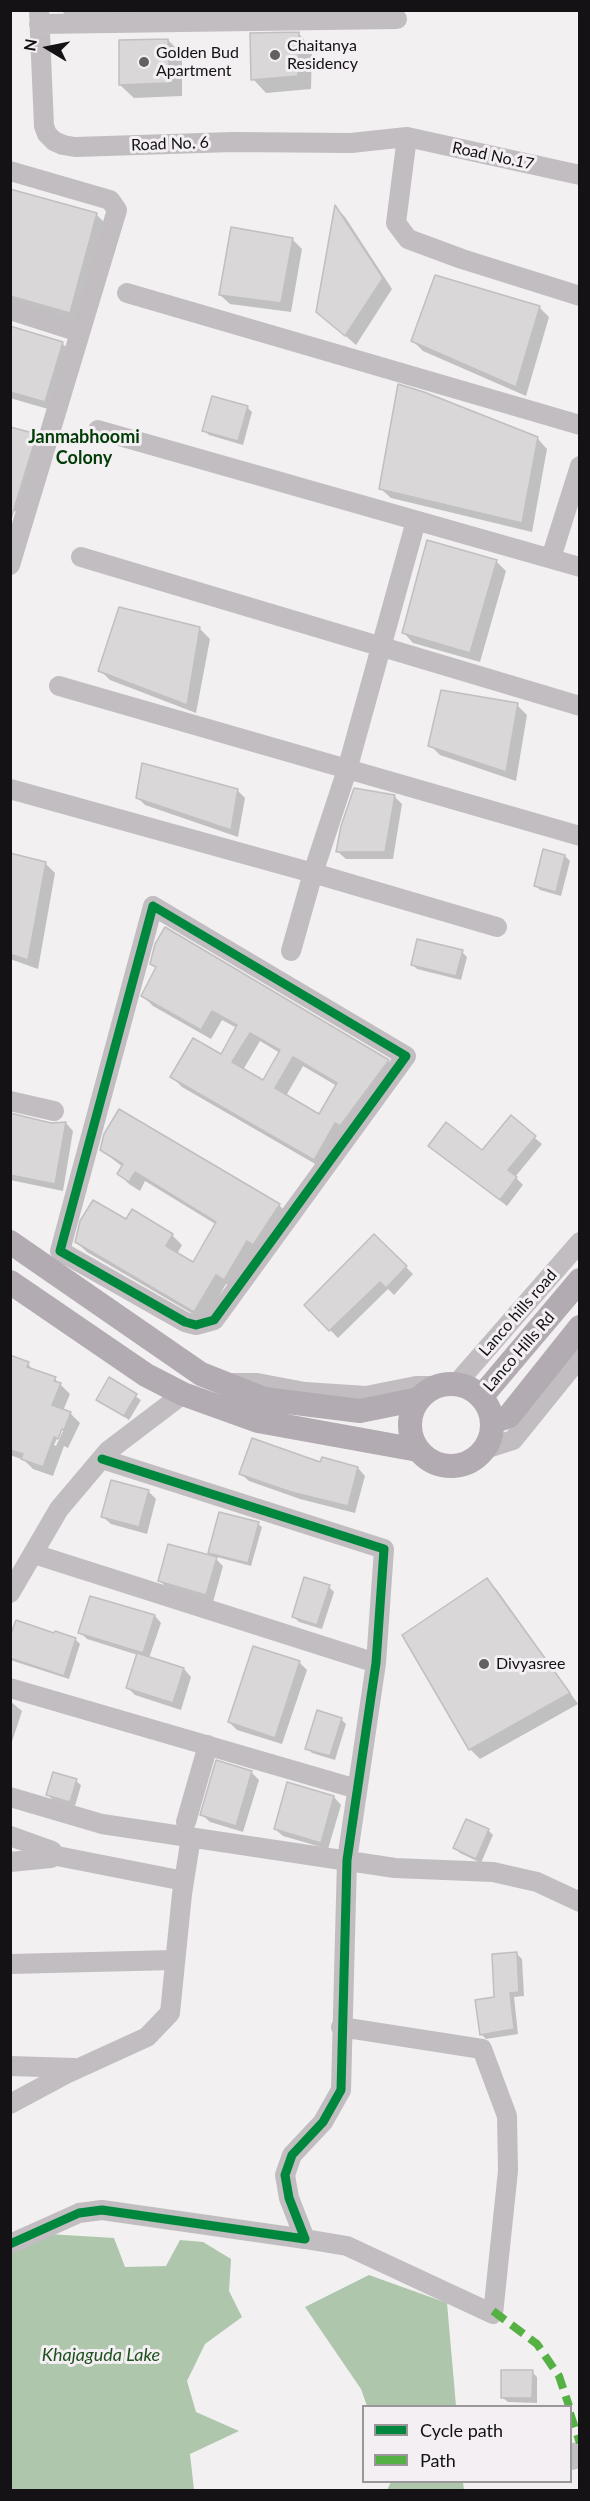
<!DOCTYPE html>
<style>
body{margin:0}
#map{position:relative;width:590px;height:2501px;overflow:hidden;background:#f2f0f1;font-family:Lato,sans-serif}
canvas{display:block}
.frame{position:absolute;inset:0;border:12px solid #141214;pointer-events:none}
.legend{position:absolute;left:362px;top:2405px;width:210px;height:78px;box-sizing:border-box;background:#f3eff2;border:2px solid #9a9799;margin:0;padding:8px 10px;list-style:none;font-size:18px;color:#141214}
.legend li{display:flex;align-items:center;gap:12px;height:30px}
.legend b{width:30px;border:2px solid #9a9799}
.north{position:absolute;left:18px;top:18px;width:60px;height:60px;-webkit-text-stroke:4px #f3eff2;paint-order:stroke;rotate:280deg;font-size:16px;font-weight:700;line-height:24px;text-align:center;color:#141214}
.north::after{content:'';display:block;margin:auto;width:21px;height:27px;background:#141214;clip-path:polygon(50% 0,100% 100%,50% 72%,0 100%)}
</style>
<div id="map">
<canvas width="590" height="2501"></canvas>
<div class="frame"></div>
<ul class="legend">
<li><b style="height:8px;background:#00873e"></b>Cycle path</li>
<li><b style="height:8px;background:#55b144"></b>Path</li>
</ul>
<div class="north">N</div>
</div>
<script>
const c = document.querySelector('canvas').getContext('2d');
c.lineJoin = 'round';
function fillPath(path, color) {
  c.fillStyle = color;
  c.fill(path, 'evenodd');
}
function toPath(rows) {
  const path = new Path2D();
  for (const r of rows) {
    if (r.length === 3) {
      path.moveTo(r[0] + r[2], r[1]);
      path.arc(r[0], r[1], r[2], 0, 2 * Math.PI);
      continue;
    }
    path.moveTo(r[0], r[1]);
    for (let i = 2; i < r.length; i += 2) path.lineTo(r[i], r[i + 1]);
  }
  return path;
}
function stroke(path, color, width, dash) {
  c.strokeStyle = color;
  c.lineWidth = width;
  c.lineCap = dash ? 'butt' : 'round';
  c.setLineDash(dash || []);
  c.stroke(path);
}
function label(font, color, halo, rows, align = 'center') {
  c.font = font + ' Lato,sans-serif';
  c.lineWidth = 6;
  c.setLineDash([]);
  c.textBaseline = 'middle';
  c.strokeStyle = halo;
  c.fillStyle = color;
  for (const [text, x, y, turn = 0] of rows) {
    c.save();
    c.translate(x, y);
    c.rotate((+turn || 0) * Math.PI / 180);
    c.textAlign = isNaN(turn) ? turn : align;
    if (halo) c.strokeText(text, 0, 0);
    c.fillText(text, 0, 0);
    c.restore();
  }
}
const water = toPath([
 [32,2233,114,2238,125,2267,166,2266,180,2240,203,2242,231,2259,229,2291,242,2317,205,2344,187,2381,196,2412,239,2431,190,2454,194,2490,11,2490,10,2248],
 [369,2275,447,2303,456,2406,367,2406,361,2389,305,2307],
 [391,2482,463,2482,464,2490,387,2490]
]);
const shadow = toPath([
 [250,10,250,13,75,25,61,10],
 [299,34,312,48,311,89,266,93,253,79],
 [168,40,182,54,182,96,134,98,120,85],
 [10,191,97,215,107,225,80,322,10,303],
 [336,208,345,217,392,289,356,345,318,312],
 [292,239,302,249,291,312,230,304,220,295],
 [539,307,549,317,526,396,423,351,413,341],
 [10,328,62,343,72,353,55,411,10,398],
 [247,407,252,412,243,445,209,435,204,430],
 [36,435,46,445,25,514,10,510],
 [537,438,547,449,532,532,391,498,381,489],
 [496,561,506,571,480,662,413,643,404,633],
 [200,629,210,639,196,713,110,680,100,670],
 [517,705,527,715,516,781,440,755,430,745],
 [237,790,245,798,238,837,145,805,138,798],
 [395,797,402,804,393,859,346,859,338,852],
 [10,854,45,863,55,873,38,969,10,959],
 [565,856,570,861,561,896,540,890,535,885],
 [462,952,467,957,461,980,417,969,412,964],
 [152,963,388,1061,397,1071,324,1169,182,1087,172,1077,221,1056,237,1028,222,1020,211,1039,153,1006,143,996,157,969],
 [260,1041,280,1053,264,1082,243,1070],
 [303,1066,337,1086,320,1116,286,1096],
 [10,1115,51,1124,66,1123,73,1131,63,1191,10,1180],
 [511,1118,542,1144,515,1177,523,1185,507,1206,437,1153,483,1152],
 [101,1150,279,1205,289,1215,235,1288,226,1284,205,1321,87,1252,76,1242,127,1221,172,1235,182,1245,177,1254,194,1264,217,1225,145,1181,140,1191,129,1184,119,1174,123,1167],
 [374,1236,413,1274,394,1295,388,1289,338,1338,306,1305],
 [10,1357,28,1364,34,1371,55,1379,70,1394,63,1411,70,1413,80,1423,68,1448,64,1446,53,1476,33,1469,24,1460,10,1455],
 [67,1416,70,1416,56,1446,54,1445],
 [109,1379,141,1400,129,1420,98,1400],
 [321,1464,358,1468,365,1476,355,1513,300,1499,249,1481,241,1474],
 [148,1491,156,1499,147,1534,111,1524,103,1517],
 [258,1524,262,1527,251,1566,213,1556,210,1552],
 [216,1559,223,1566,213,1602,167,1588,159,1580],
 [487,1580,497,1590,578,1704,480,1759,470,1749],
 [329,1587,334,1592,322,1629,299,1622,294,1617],
 [155,1616,161,1623,149,1658,184,1669,191,1677,181,1710,135,1695,128,1688,138,1655,87,1639,80,1632],
 [55,1635,75,1639,80,1644,69,1679,10,1660,10,1641],
 [299,1662,307,1670,282,1744,237,1730,229,1722],
 [10,1701,22,1711,10,1748],
 [341,1719,346,1724,335,1760,312,1753,307,1748],
 [251,1772,259,1780,243,1832,210,1822,202,1815],
 [76,1781,81,1785,75,1806,53,1800,48,1795],
 [334,1797,341,1805,328,1849,283,1836,275,1829],
 [488,1830,493,1835,481,1863,460,1853,455,1848],
 [517,1954,522,1959,524,1996,514,1997,518,2034,486,2039,481,2034,495,1997],
 [532,2372,537,2377,537,2403,508,2402,503,2398],
 [575,2442,580,2447,580,2468,573,2470,570,2468,570,2444]
]);
const building = toPath([
 [299,32,298,76,251,80,250,33,299,32],
 [168,39,169,83,119,85,119,40,168,39],
 [10,189,97,213,70,313,10,296,10,189],
 [335,205,383,278,345,336,316,312,335,205],
 [231,227,293,238,281,303,219,295,231,227],
 [435,275,540,306,516,387,411,341,435,275],
 [10,326,63,342,45,402,10,392,10,326],
 [398,384,424,392,538,437,522,523,379,489,398,384],
 [212,396,248,406,238,441,202,431,212,396],
 [10,427,37,434,10,522,10,427],
 [427,540,497,560,470,653,402,633,427,540],
 [119,607,200,627,187,705,98,671,119,607],
 [441,690,518,703,506,772,428,746,441,690],
 [142,763,238,789,231,830,136,798,142,763],
 [354,788,395,795,385,852,336,852,341,826,354,788],
 [543,849,565,855,556,892,534,886,543,849],
 [10,853,46,862,28,960,10,954,10,853],
 [165,927,389,1060,340,1126,335,1123,314,1160,170,1077,193,1038,221,1054,237,1025,212,1011,201,1030,141,996,156,967,150,964,155,944,165,927],
 [250,1033,280,1050,263,1080,232,1062,250,1033],
 [293,1057,337,1083,319,1114,275,1088,293,1057],
 [417,939,463,950,456,976,411,965,417,939],
 [119,1109,280,1204,253,1245,247,1241,224,1280,216,1275,194,1312,75,1242,80,1221,93,1200,126,1219,132,1209,173,1234,166,1246,193,1262,216,1222,135,1172,129,1182,117,1174,123,1164,100,1150,104,1134,119,1109],
 [10,1113,51,1123,66,1122,55,1184,10,1175,10,1113],
 [511,1115,536,1136,508,1170,517,1177,500,1200,428,1146,446,1122,482,1150,511,1115],
 [374,1234,407,1266,386,1288,380,1282,329,1331,304,1305,374,1234],
 [10,1355,29,1362,27,1367,56,1377,54,1381,61,1383,52,1405,71,1412,64,1430,62,1429,58,1439,54,1437,43,1467,21,1459,23,1454,10,1450,10,1355],
 [109,1377,137,1394,124,1416,96,1400,109,1377],
 [252,1438,320,1462,322,1457,358,1467,348,1506,291,1492,239,1474,252,1438],
 [111,1480,149,1490,139,1527,101,1517,111,1480],
 [219,1512,259,1522,248,1563,208,1553,219,1512],
 [168,1544,217,1557,206,1595,158,1581,168,1544],
 [304,1577,330,1585,317,1625,292,1617,304,1577],
 [487,1578,570,1693,469,1750,402,1635,487,1578],
 [90,1596,155,1615,143,1653,78,1633,90,1596],
 [16,1620,54,1633,55,1631,76,1638,64,1676,10,1658,10,1636,16,1620],
 [253,1646,300,1661,275,1738,228,1722,253,1646],
 [137,1653,184,1668,173,1703,126,1688,137,1653],
 [317,1710,342,1718,330,1756,305,1749,317,1710],
 [216,1760,252,1771,236,1826,200,1815,216,1760],
 [53,1772,77,1779,70,1802,46,1795,53,1772],
 [287,1782,334,1796,321,1843,274,1829,287,1782],
 [466,1819,489,1829,476,1859,453,1848,466,1819],
 [517,1952,519,1992,510,1993,514,2029,480,2035,475,2000,494,1997,492,1954,517,1952],
 [501,2370,533,2370,532,2398,501,2398,501,2370]
]);
const minor = toPath([
 [39,10,44,126,47,134,54,141,63,145,75,147,233,142,351,143,407,137,580,175],
 [39,24,397,19],
 [407,137,396,223,408,239,462,259,580,296],
 [10,171,110,200,117,210,10,565],
 [127,293,580,425],
 [10,310,79,332],
 [98,430,580,567],
 [81,557,580,706],
 [551,558,580,466],
 [59,686,580,836],
 [10,789,313,873,497,927],
 [153,906,406,1056,214,1320,196,1325,185,1322,60,1251,153,906],
 [291,951,313,873,347,770,416,521],
 [10,1101,54,1111],
 [229,1383,257,1383,305,1392,366,1396,416,1386,438,1386],
 [457,1383,580,1242],
 [485,1449,513,1440,580,1357],
 [34,1554,376,1663],
 [10,1593,59,1509,108,1451,183,1394],
 [10,1688,357,1789],
 [10,1797,102,1824,395,1868,493,1872,537,1882,580,1902],
 [186,1822,208,1745],
 [10,1836,52,1851,51,1858,10,1862],
 [52,1855,184,1881],
 [10,1964,174,1960],
 [10,2066,74,2068],
 [10,2104,66,2074,147,2037,170,2013,182,1894,191,1837],
 [305,2239,347,2246,493,2314,508,2171,507,2116,482,2049,341,2027],
 [10,2244,79,2213,102,2210,305,2239,289,2198,285,2175,292,2155,323,2122,341,2090,347,1860,376,1663,384,1549,102,1459]
]);
const major = toPath([
 [10,1242,201,1374,264,1399,360,1411,419,1399],
 [10,1282,146,1375,183,1394,258,1421,418,1450],
 [451,1425,41],
 [482,1396,580,1280],
 [493,1422,509,1416,580,1327]
]);
const quiet = toPath([
 [493,2311,537,2344,559,2376,569,2406],
 [570,2413,580,2443]
]);
const cycleway = toPath([
 [153,906,406,1056,214,1320,196,1325,185,1322,60,1251,153,906],
 [10,2244,79,2213,102,2210,305,2239,289,2198,285,2175,292,2155,323,2122,341,2090,347,1860,376,1663,384,1549,102,1459]
]);
const markers = [
 [275,55,6,"#626061"],
 [144,62,6,"#626061"],
 [484,1664,6,"#626061"]
];
const poiNames = [
 ["Chaitanya",287,46],
 ["Residency",287,64],
 ["Golden Bud",156,53],
 ["Apartment",156,71],
 ["Divyasree",496,1664]
];
const streetNames = [
 ["Road No. 6",170,144,-2],
 ["Road No.17",493,156,12],
 ["Lanco hills road",518,1313,-49],
 ["Lanco Hills Rd",519,1352,-49]
];
const neighbourhoodNames = [
 ["Janmabhoomi",84,437],
 ["Colony",84,458]
];
const waterNames = [
 ["Khajaguda Lake",101,2355]
];
fillPath(water, '#adc6ac');
fillPath(shadow, '#0003');
fillPath(building, '#d9d7d8');
stroke(building, '#c1bfc0', 1.5);
stroke(minor, '#c2bdc1', 20);
stroke(major, '#b2abb1', 24);
stroke(quiet, '#55b144', 8, [15, 8]);
stroke(cycleway, '#00873e', 9);
for (const [x, y, r, color] of markers) {
  const dot = new Path2D();
  dot.arc(x, y, r, 0, 2 * Math.PI);
  c.fillStyle = color;
  c.fill(dot);
  stroke(dot, '#f3eff2', 2);
}
label('16px', '#141214', '#f3eff2', poiNames, 'left');
label('16px', '#141214', '#f3eff2', streetNames);
label('bold 18px', '#013c06', '#f3eff2', neighbourhoodNames);
label('italic 18px', '#1f5220', '#f3eff2', waterNames);
</script>
